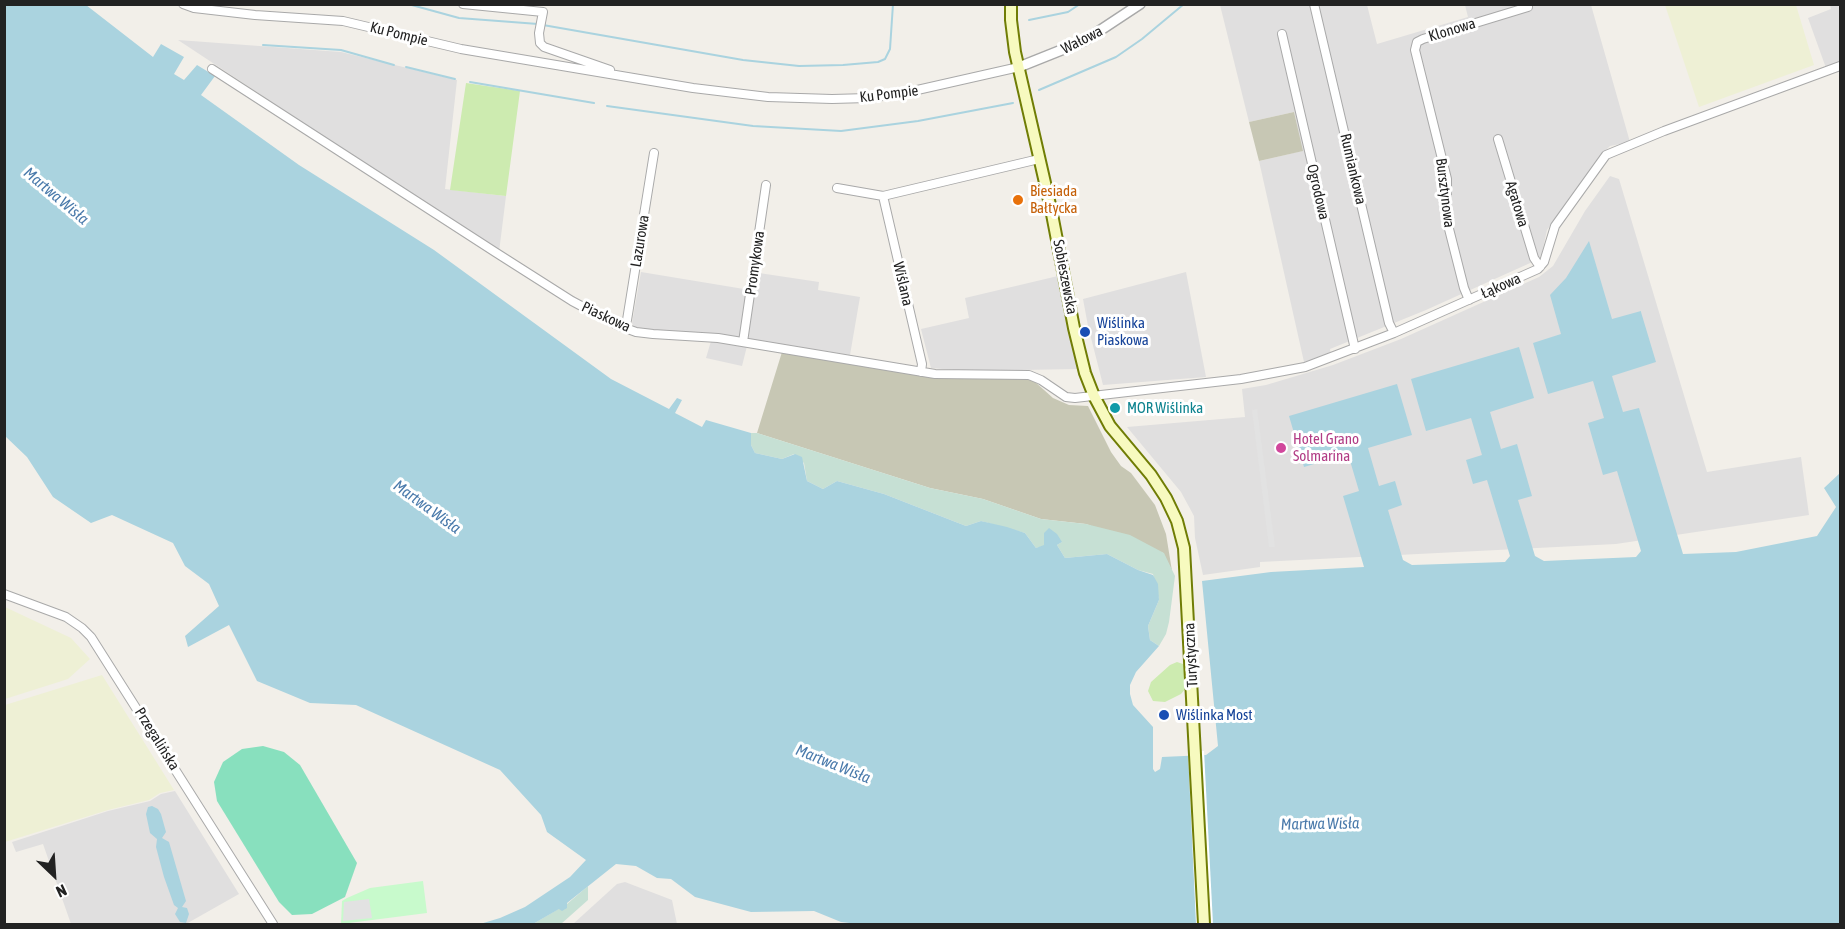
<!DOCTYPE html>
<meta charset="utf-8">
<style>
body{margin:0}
#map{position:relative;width:1845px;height:929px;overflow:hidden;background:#f2efe9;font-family:"Asap Condensed",sans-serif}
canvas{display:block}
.frame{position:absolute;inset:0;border:6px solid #222;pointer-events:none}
.north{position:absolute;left:24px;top:845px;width:60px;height:60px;-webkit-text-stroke:4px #fff;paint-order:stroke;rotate:155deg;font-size:16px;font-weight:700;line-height:24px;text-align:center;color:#222}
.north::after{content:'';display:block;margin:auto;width:21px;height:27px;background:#222;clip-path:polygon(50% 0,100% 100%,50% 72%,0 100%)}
</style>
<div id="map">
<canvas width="1845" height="929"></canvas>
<div class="frame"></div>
<div class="north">N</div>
</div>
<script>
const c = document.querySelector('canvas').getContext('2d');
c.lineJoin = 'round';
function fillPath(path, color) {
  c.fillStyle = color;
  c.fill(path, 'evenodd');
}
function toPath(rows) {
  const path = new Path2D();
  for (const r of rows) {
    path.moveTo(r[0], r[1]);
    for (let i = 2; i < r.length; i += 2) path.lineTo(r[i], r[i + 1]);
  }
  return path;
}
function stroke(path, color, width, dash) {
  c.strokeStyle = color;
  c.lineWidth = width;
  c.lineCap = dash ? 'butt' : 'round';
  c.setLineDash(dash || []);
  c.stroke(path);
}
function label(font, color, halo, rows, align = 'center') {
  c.font = font + ' "Asap Condensed",sans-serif';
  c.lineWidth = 6;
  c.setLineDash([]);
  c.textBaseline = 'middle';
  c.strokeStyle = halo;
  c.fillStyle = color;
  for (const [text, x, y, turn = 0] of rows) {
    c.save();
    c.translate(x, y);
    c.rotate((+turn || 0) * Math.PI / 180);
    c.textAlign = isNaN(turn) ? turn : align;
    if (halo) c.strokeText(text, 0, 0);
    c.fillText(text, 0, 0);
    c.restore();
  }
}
const residential = toPath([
 [1220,5,1367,5,1377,44,1468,17,1465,5,1591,5,1630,142,1610,146,1602,154,1547,230,1542,253,1539,259,1426,310,1330,349,1331,354,1304,362,1259,161,1302,151,1294,112,1249,122],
 [1830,5,1840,5,1840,63,1826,68,1808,18,1831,9],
 [178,40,341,52,457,80,445,189,506,196,499,252],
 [1610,176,1619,179,1707,472,1801,457,1809,515,1616,544,1260,562,1260,567,1203,575,1195,538,1194,516,1181,492,1127,427,1245,417,1242,389,1266,385,1333,365,1401,339,1539,277,1553,266,1585,211],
 [641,272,756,291,759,273,819,282,818,290,860,297,850,355,738,337,658,332,634,327,632,323],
 [1186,272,1206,377,1103,385,1088,326,1083,299],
 [1058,276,1078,369,965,371,931,368,921,329,969,318,965,298],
 [711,341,747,346,742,366,706,358],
 [175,791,239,894,186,924,71,924,43,844,16,852,12,842,108,811,150,801,161,794],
 [625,882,672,900,677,924,573,924,617,884]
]);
const construction = toPath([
 [1294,112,1303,151,1259,161,1249,122],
 [782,352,938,379,1026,378,1034,381,1053,398,1069,405,1088,406,1111,452,1121,466,1131,473,1155,505,1166,534,1172,571,1163,553,1086,524,1041,519,983,499,930,488,757,433]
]);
const farmland = toPath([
 [1665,5,1796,5,1814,65,1699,107],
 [5,607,71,638,90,659,68,679,5,699],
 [102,675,174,790,160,793,149,800,108,810,5,842,5,705]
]);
const grass = toPath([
 [466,83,520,91,506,196,450,190],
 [1177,662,1186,665,1186,688,1181,694,1165,702,1153,701,1148,691,1151,682,1170,665]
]);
const wetland = toPath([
 [751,433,757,433,930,488,983,499,1041,519,1086,524,1130,535,1164,553,1175,576,1169,622,1166,634,1159,646,1150,640,1148,626,1159,600,1153,574,1138,570,1107,554,1065,558,1057,545,1062,542,1036,548,1025,533,981,521,966,526,884,494,837,481,823,489,807,481,804,463,794,454,782,459,755,453,751,445],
 [588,886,588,900,561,924,533,924,567,904]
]);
const park = toPath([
 [423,881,427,913,341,924,342,901,347,898,370,888]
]);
const pitch = toPath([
 [263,746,284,752,300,765,357,863,345,897,312,914,292,915,279,902,217,801,214,782,223,762,242,749]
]);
const parking = toPath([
 [1257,409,1275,547,1269,547,1252,410],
 [369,899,372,918,343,921,344,902]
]);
const water = toPath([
 [4,5,86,5,153,57,161,44,184,57,174,74,184,80,197,65,215,76,201,95,299,165,434,250,611,379,669,409,677,398,682,400,675,413,702,427,706,420,751,433,751,445,755,453,782,459,795,454,802,457,807,481,823,489,837,481,884,494,966,526,981,521,1007,527,1025,533,1036,548,1044,545,1044,533,1049,528,1057,534,1062,542,1057,545,1065,558,1107,554,1138,570,1153,575,1158,584,1159,600,1148,626,1150,640,1159,646,1136,672,1130,685,1130,694,1133,705,1153,727,1153,769,1155,772,1160,769,1162,757,1206,755,1218,746,1202,581,1271,572,1364,567,1343,496,1359,491,1348,454,1304,467,1289,416,1397,384,1412,435,1368,448,1379,486,1395,481,1402,505,1388,510,1403,560,1412,565,1505,562,1510,556,1487,480,1473,484,1466,460,1482,455,1471,418,1426,431,1411,379,1519,347,1534,398,1490,412,1501,449,1517,444,1532,496,1518,500,1535,556,1544,561,1636,557,1641,551,1617,471,1603,475,1588,423,1604,418,1593,381,1548,394,1533,343,1561,334,1550,295,1566,278,1589,241,1612,319,1641,311,1641,312,1656,362,1612,376,1623,412,1639,408,1683,554,1736,552,1817,536,1836,507,1824,488,1840,473,1840,924,858,924,841,922,814,911,751,912,695,897,671,879,657,878,636,866,616,864,567,903,567,908,562,911,559,909,533,924,480,924,500,918,525,907,570,877,586,860,547,832,541,815,500,770,356,705,310,703,257,681,229,625,188,647,185,636,219,606,209,584,185,566,173,543,112,515,91,523,53,497,27,457,5,436],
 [152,806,158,809,161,814,166,832,162,838,169,842,186,901,182,907,187,908,189,914,186,923,180,922,175,914,178,908,174,905,164,877,156,847,157,839,150,833,146,814,148,807]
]);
const pier = toPath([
 [1204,751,1213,924,1196,924,1188,752]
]);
const stream = toPath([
 [408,4,459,18,538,24],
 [1029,20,1068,12,1080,4],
 [543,25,743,60,799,66,843,65,878,62,885,59,890,49,893,4],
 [263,45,341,50,394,65],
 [406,67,455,79],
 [470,82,594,103],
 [1039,90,1116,57,1142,39,1184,4],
 [607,106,753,126,841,131,918,121,1013,103]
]);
const minor = toPath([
 [183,4,194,8,255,15,343,21,461,49,693,88,768,97,832,99,868,98,904,93,1019,67],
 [463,4,543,12,539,33,540,43,544,47,610,70],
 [1314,4,1389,323,1394,333],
 [1282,34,1355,349],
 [212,69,495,252,572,301,617,325,636,332,653,334,718,338,935,374,1029,375,1041,380,1066,397,1075,398,1241,379,1305,367,1394,333,1538,269,1544,262,1555,226,1606,155,1664,131,1840,66],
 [1498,139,1534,258,1540,267],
 [837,188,883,196],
 [1469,300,1464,288,1447,221,1447,179,1415,50,1417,42,1423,39,1528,7,1527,4],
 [623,327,627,320,654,153],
 [743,342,766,185],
 [921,372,922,364,883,196,1039,159],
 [4,594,66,617,82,628,91,637,273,924]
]);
const tertiary = toPath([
 [1019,67,1084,41,1140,4]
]);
const secondary = toPath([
 [1011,4,1011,20,1015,52,1051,209,1074,328,1085,373,1094,396,1110,426,1151,475,1166,498,1177,521,1184,548,1204,924]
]);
const markers = [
 [1018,200,6,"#e8710a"],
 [1085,332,6,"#1a4fb4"],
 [1115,408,6,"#0f9aa8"],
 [1281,448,6,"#d1479c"],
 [1164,715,6,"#1a4fb4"]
];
const streetNames = [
 ["Klonowa",1452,30,-17],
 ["Ku Pompie",399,34,14],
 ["Wałowa",1082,40,-27],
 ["Ku Pompie",889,94,-7],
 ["Rumiankowa",1353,169,77],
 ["Ogrodowa",1318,192,77],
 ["Bursztynowa",1445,193,83],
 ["Agatowa",1517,204,73],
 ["Lazurowa",640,241,-81],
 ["Promykowa",755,263,-82],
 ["Sobieszewska",1065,277,79],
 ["Wiślana",903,284,77],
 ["Łąkowa",1501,286,-24],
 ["Piaskowa",606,317,25],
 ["Turystyczna",1191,655,-93],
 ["Przegalińska",157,739,58]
];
const foodNames = [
 ["Biesiada",1030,191],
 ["Bałtycka",1030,208]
];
const transitNames = [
 ["Wiślinka",1097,323],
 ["Piaskowa",1097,340],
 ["Wiślinka Most",1176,715]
];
const cultureNames = [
 ["MOR Wiślinka",1127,408]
];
const hotelNames = [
 ["Hotel Grano",1293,439],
 ["Solmarina",1293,456]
];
const waterNames = [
 ["Martwa Wisła",56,196,40],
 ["Martwa Wisła",427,507,36],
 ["Martwa Wisła",833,764,22],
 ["Martwa Wisła",1320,824,-1]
];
fillPath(residential, '#e0dfdf');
fillPath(construction, '#c7c7b4');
fillPath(farmland, '#eef0d5');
fillPath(grass, '#cdebb0');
fillPath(wetland, '#c6e0d4');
fillPath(park, '#c8facc');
fillPath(pitch, '#88e0be');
fillPath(parking, '#e2e2e2');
fillPath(water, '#aad3df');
fillPath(pier, '#fff');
stroke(stream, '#aad3df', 2);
stroke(minor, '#a9a9a9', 10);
stroke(tertiary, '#a9a9a9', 12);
stroke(secondary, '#707d05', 14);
stroke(minor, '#fff', 8);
stroke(tertiary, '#fff', 9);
stroke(secondary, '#f7fabf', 10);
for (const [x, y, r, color] of markers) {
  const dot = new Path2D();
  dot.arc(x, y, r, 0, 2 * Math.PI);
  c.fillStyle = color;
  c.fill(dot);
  stroke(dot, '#fff', 2);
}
label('15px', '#222', '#fff', streetNames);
label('15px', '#c56008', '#fff', foodNames, 'left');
label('15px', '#164399', '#fff', transitNames, 'left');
label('15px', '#0d838f', '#fff', cultureNames, 'left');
label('15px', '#b23c85', '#fff', hotelNames, 'left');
label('italic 16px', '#4a7aab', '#fff', waterNames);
</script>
